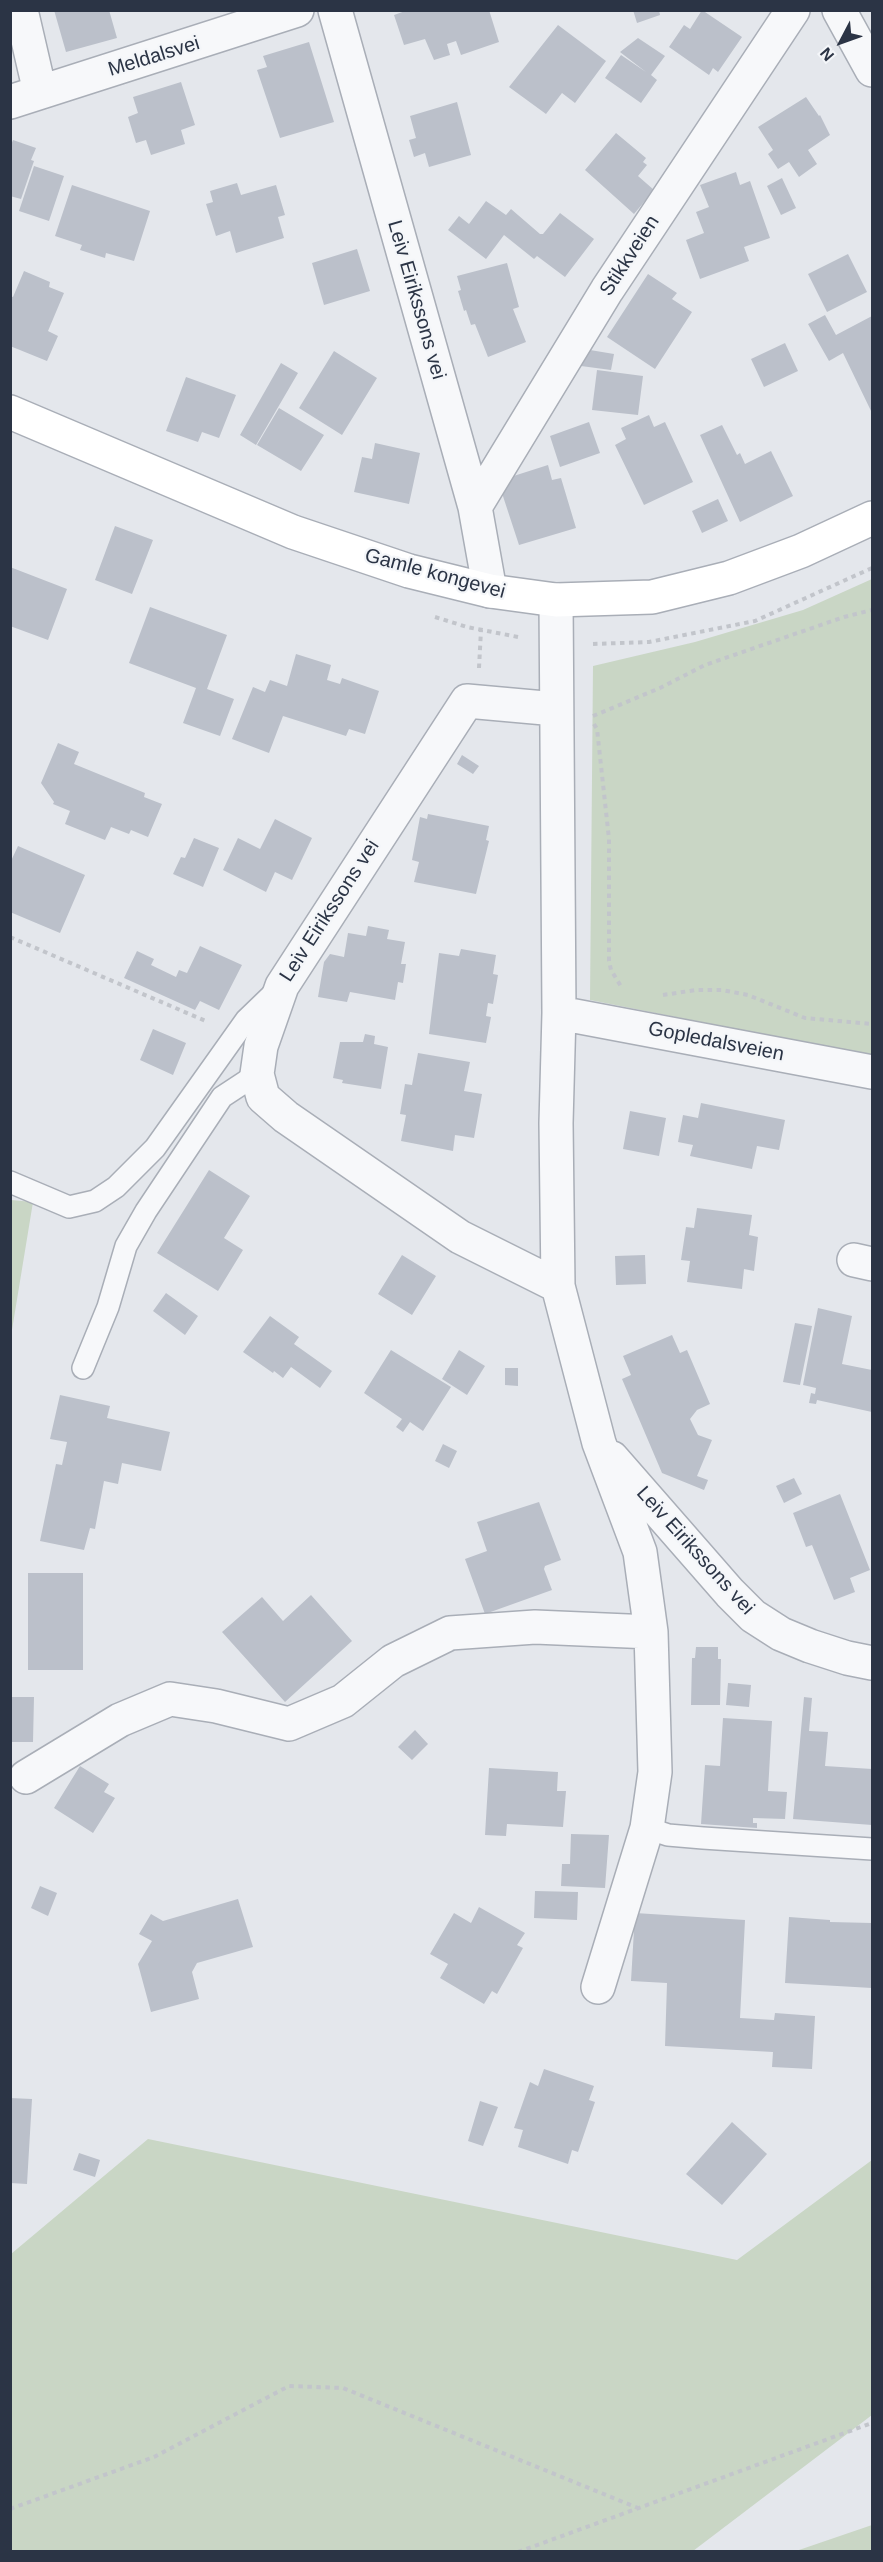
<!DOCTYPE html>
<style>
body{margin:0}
#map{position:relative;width:883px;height:2562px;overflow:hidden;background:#e4e7ec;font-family:Arial,sans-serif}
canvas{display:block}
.frame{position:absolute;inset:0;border:12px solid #2b3445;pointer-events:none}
.north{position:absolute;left:811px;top:12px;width:60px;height:60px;-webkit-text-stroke:4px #f4f6f9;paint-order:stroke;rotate:229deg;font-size:16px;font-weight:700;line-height:24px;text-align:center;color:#2b3445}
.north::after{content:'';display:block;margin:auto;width:21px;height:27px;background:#2b3445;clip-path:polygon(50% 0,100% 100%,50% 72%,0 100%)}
</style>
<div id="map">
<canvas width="883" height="2562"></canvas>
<div class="frame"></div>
<div class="north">N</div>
</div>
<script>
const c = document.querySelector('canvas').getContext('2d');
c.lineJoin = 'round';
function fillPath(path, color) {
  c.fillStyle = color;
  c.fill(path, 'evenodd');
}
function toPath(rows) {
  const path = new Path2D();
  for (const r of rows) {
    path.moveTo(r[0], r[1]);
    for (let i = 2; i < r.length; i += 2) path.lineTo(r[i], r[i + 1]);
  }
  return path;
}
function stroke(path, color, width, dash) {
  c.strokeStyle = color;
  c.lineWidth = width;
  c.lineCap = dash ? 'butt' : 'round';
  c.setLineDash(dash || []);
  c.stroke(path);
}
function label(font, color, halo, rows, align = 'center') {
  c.font = font + ' Arial,sans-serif';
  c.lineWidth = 4.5;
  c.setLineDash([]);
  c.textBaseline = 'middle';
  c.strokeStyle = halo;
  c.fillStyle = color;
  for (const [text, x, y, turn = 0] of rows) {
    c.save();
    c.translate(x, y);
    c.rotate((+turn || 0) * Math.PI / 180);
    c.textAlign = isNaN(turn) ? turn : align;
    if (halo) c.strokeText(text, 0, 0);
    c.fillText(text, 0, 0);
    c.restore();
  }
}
const green = toPath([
 [872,579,872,1056,590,1000,593,666,695,642,803,610],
 [11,1200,33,1202,11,1336],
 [148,2139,737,2260,872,2160,872,2415,693,2551,11,2551,11,2254],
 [872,2525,872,2551,796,2551]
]);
const building = toPath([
 [54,10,109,10,117,38,66,52],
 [408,10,489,10,499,42,461,55,456,41,447,44,450,55,434,60,425,39,404,45,394,15],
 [633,10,659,10,660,15,637,23],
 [702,10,742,37,718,72,713,68,709,75,669,47,684,25,690,29],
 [558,25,606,61,575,103,562,93,546,114,509,87],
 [638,38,665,56,651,75,657,80,641,103,605,78,621,55,646,72,620,52],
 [309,42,334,122,280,138,257,70,267,67,263,56],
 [181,82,195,125,181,130,185,144,151,155,146,140,136,143,128,117,138,113,133,97],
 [806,97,819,116,820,115,830,135,808,150,817,164,799,177,789,162,778,169,768,154,773,150,758,127],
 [457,102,471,155,429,167,425,153,414,157,409,140,416,138,410,116],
 [616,133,646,158,643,162,647,165,638,176,654,190,634,214,585,170],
 [13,140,36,148,31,160,34,161,21,199,10,196,10,147],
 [34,166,64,176,49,221,19,211],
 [736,172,740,185,750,181,770,238,744,247,749,261,700,279,686,240,704,233,696,212,709,207,700,185],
 [782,178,796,208,781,215,767,186],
 [237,183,241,195,276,185,285,215,278,217,284,238,236,253,230,231,216,236,206,204,213,202,210,191],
 [72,185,150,211,134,261,106,253,105,258,80,250,82,245,55,236],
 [486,201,506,215,511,209,540,234,543,234,560,213,594,239,565,277,537,256,534,259,504,235,486,259,448,230,459,216,469,224],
 [357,249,370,291,324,305,312,263],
 [848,254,867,292,827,312,808,274],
 [507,263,519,307,513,309,526,342,488,357,475,324,471,325,466,310,464,311,458,291,461,290,457,276],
 [24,271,50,282,49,287,64,293,48,331,58,336,47,361,10,346,10,296,13,297],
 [648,274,677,293,672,299,692,312,655,369,607,337],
 [825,315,836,335,872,316,872,413,843,353,829,361,808,324],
 [785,343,798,371,764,387,751,359],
 [584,349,614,354,611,370,581,366],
 [334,351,377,378,342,435,299,408],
 [281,363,298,373,256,445,240,435],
 [597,370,643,376,638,415,592,410],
 [186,377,236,395,219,438,202,432,198,442,166,431],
 [279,408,324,435,301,471,257,445],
 [649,415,654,427,665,422,693,482,644,505,615,445,626,439,621,428],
 [589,422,600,453,560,467,550,436],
 [722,425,737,455,740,453,745,464,771,451,793,496,740,522,700,435],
 [375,443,420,453,409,504,354,492,362,457,372,459],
 [548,465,552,480,561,478,576,528,519,545,498,481],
 [718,499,728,521,702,533,692,511],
 [115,526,153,540,132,594,95,580],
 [10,567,67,589,48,640,10,626],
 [150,607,227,635,207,689,234,699,220,736,183,723,196,688,129,663],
 [296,654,331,665,327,680,340,684,342,678,379,691,365,734,349,729,346,736,283,716,269,753,232,739,253,687,265,692,270,680,287,686],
 [58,743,79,752,74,764,145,793,144,797,162,804,148,837,131,830,129,834,111,827,105,840,65,824,70,811,53,804,54,802,41,783],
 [462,755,479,766,473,774,457,764],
 [428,814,489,826,486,840,489,841,476,894,414,882,419,862,412,860,420,817,427,819],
 [275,819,312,838,292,880,275,872,266,892,223,870,238,838,260,849],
 [194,838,219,848,203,887,173,874,181,857,185,858],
 [18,846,85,875,60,933,10,912,10,863],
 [368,926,389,930,387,939,405,942,401,964,406,964,403,983,398,982,395,1000,350,992,347,1002,318,997,324,962,330,954,344,957,348,933,366,936],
 [200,946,242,965,219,1010,200,1001,195,1010,124,978,137,951,154,959,151,965,176,977,179,970,187,973],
 [461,949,496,955,493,974,498,975,493,1004,488,1003,486,1016,491,1017,486,1043,429,1034,439,953,459,956],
 [153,1029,186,1043,173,1075,140,1060],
 [365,1034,375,1036,374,1044,388,1047,381,1089,342,1083,343,1080,333,1078,340,1042,363,1042],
 [418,1053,470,1062,464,1091,482,1094,474,1138,455,1135,453,1151,401,1141,406,1115,400,1114,405,1084,412,1085],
 [701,1103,785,1120,779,1150,757,1146,752,1169,690,1156,693,1145,678,1142,683,1115,698,1118],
 [630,1111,666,1118,659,1156,623,1149],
 [209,1170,250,1196,224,1238,243,1250,218,1291,157,1253],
 [697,1208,752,1215,749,1235,758,1237,754,1271,744,1269,742,1289,687,1282,690,1261,681,1260,686,1227,694,1228],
 [402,1255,436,1276,412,1315,378,1294],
 [645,1255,646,1284,616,1285,615,1256],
 [166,1293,198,1316,185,1335,153,1311],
 [818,1308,852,1316,842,1364,872,1370,872,1412,817,1400,816,1404,809,1403,811,1393,815,1394,816,1388,803,1385],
 [270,1316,299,1337,294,1344,332,1371,320,1388,291,1367,283,1378,274,1371,273,1373,243,1352],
 [795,1323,812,1326,800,1385,783,1382],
 [672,1335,680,1353,687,1350,710,1404,697,1410,690,1419,698,1435,712,1440,697,1476,708,1480,704,1490,662,1473,622,1379,631,1375,623,1356],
 [391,1350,451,1387,423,1431,410,1422,403,1432,396,1427,402,1419,364,1393],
 [459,1350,485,1366,467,1395,442,1379],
 [505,1368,518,1368,518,1386,505,1385],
 [60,1395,110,1406,107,1418,170,1432,161,1471,122,1463,118,1484,104,1481,95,1529,90,1528,84,1550,40,1541,56,1464,62,1465,67,1442,50,1439],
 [443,1444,457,1451,449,1468,435,1461],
 [794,1478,802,1494,784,1503,776,1486],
 [840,1494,870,1570,850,1578,855,1592,834,1600,812,1545,806,1547,793,1513],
 [539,1502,561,1560,545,1566,544,1569,552,1590,485,1614,465,1559,487,1551,477,1522],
 [28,1573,83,1573,83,1670,28,1670],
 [311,1595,352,1641,285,1702,222,1632,262,1597,283,1621],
 [696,1647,718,1647,718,1659,721,1659,720,1705,691,1705,692,1658,695,1658],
 [728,1683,751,1685,749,1707,726,1705],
 [10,1697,34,1697,33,1742,10,1742],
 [804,1697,812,1698,809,1731,828,1732,825,1766,872,1769,872,1825,793,1819],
 [723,1718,772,1721,768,1791,787,1792,785,1819,753,1818,753,1823,757,1823,757,1828,701,1824,705,1765,720,1766],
 [415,1730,428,1744,412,1760,398,1747],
 [80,1766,109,1784,104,1792,115,1798,93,1833,54,1808],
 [489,1768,558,1772,557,1791,566,1791,563,1827,507,1824,506,1836,485,1835],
 [571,1834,609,1835,605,1888,561,1886,562,1864,570,1864],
 [40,1886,57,1893,48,1916,31,1908],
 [535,1891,578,1892,577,1920,534,1918],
 [238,1899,253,1947,197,1963,192,1972,199,1999,151,2012,138,1964,152,1941,139,1934,151,1914,163,1921],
 [479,1907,525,1933,517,1945,523,1948,497,1994,492,1991,484,2004,440,1978,448,1964,430,1954,454,1913,471,1923],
 [635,1913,745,1920,740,2018,774,2020,775,2013,815,2016,812,2069,772,2067,773,2052,665,2046,667,1983,631,1981],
 [789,1917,830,1920,830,1922,872,1923,872,1988,785,1983],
 [544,2069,594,2086,589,2100,595,2102,578,2152,572,2150,568,2164,518,2147,523,2130,514,2128,530,2082,538,2086],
 [10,2098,32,2099,27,2184,10,2183],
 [480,2101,498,2107,483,2146,468,2141],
 [732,2122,767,2154,722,2205,686,2174],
 [79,2153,100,2160,95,2177,73,2170]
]);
const path = toPath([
 [435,617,467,627,518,637],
 [593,644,649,642,755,621,872,568],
 [479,668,481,630],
 [593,716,660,688,705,665,844,617,872,610],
 [594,724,597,729,609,839,609,961,611,970,622,988],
 [10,937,208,1022],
 [663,995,696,990,722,990,748,995,805,1018,872,1024],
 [10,2509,154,2457,289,2386,343,2388,638,2508],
 [518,2552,872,2423]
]);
const lane = toPath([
 [10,1182,69,1207,95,1201,116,1187,155,1148,246,1020,275,992],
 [83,1368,108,1307,126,1246,146,1211,222,1097,257,1074],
 [647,1828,668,1835,703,1838,872,1849]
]);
const street = toPath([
 [21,10,40,92],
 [335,10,475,507,490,591],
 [839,10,872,70],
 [10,102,297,10],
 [475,507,607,290,793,10],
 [556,600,559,1013,556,1123,558,1286,599,1443,640,1552,651,1632,655,1772,647,1828,598,1987],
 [556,709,467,701,282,986,261,1046,257,1074,263,1097,286,1117,460,1237,558,1286],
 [559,1013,872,1072],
 [854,1260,872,1264],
 [612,1458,730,1593,753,1616,781,1634,810,1646,847,1658,872,1663],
 [26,1777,120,1720,170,1699,216,1706,289,1724,343,1701,393,1661,450,1633,535,1627,651,1632]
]);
const secondary = toPath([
 [10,412,293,532,409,571,490,591,556,600,652,597,729,578,801,551,872,518]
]);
const streetNames = [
 ["Meldalsvei",154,57,-17],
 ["Stikkveien",630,256,-57],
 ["Leiv Eirikssons vei",416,300,74],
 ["Gamle kongevei",435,574,15],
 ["Leiv Eirikssons vei",330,911,-57],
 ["Gopledalsveien",716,1042,11],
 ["Leiv Eirikssons vei",695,1551,48]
];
fillPath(green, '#c9d6c5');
fillPath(building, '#bbc0ca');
stroke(lane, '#a9aeb7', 24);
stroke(street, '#a9aeb7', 36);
stroke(secondary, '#a9aeb7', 36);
stroke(path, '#c2c5cb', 4, [4.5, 4.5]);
stroke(lane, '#f7f8fa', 21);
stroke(street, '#f7f8fa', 33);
stroke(secondary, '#fff', 33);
label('20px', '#2b3445', '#f4f6f9', streetNames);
</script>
